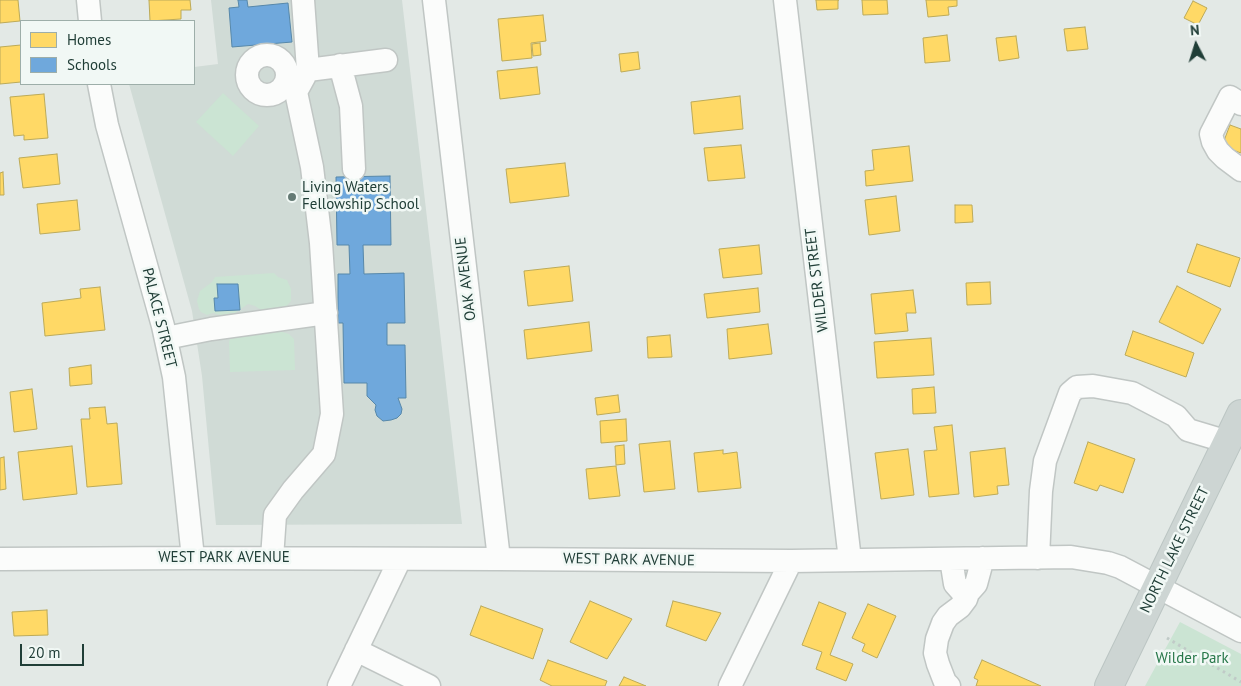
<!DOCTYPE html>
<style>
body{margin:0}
#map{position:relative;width:1241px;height:686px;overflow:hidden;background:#e3e9e6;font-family:"PT Sans",sans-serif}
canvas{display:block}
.legend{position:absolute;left:20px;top:20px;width:175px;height:65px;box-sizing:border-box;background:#f1f8f5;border:1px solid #9daea9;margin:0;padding:6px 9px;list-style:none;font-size:15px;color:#203e37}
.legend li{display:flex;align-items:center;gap:10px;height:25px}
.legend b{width:25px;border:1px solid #9daea9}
.north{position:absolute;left:1171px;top:20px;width:50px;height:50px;-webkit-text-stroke:4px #f1f8f5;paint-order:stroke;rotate:355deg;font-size:14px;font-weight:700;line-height:20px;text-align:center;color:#203e37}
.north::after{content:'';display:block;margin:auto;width:18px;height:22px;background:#203e37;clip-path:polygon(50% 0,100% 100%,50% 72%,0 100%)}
.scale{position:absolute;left:20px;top:644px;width:64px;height:22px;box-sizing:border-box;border:2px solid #203e37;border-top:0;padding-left:6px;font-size:15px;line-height:18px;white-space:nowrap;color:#203e37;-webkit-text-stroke:4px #f1f8f5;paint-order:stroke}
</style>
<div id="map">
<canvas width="1241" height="686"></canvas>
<ul class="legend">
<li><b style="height:14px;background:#ffd966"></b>Homes</li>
<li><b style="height:14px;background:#6fa8dc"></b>Schools</li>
</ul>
<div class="north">N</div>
<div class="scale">20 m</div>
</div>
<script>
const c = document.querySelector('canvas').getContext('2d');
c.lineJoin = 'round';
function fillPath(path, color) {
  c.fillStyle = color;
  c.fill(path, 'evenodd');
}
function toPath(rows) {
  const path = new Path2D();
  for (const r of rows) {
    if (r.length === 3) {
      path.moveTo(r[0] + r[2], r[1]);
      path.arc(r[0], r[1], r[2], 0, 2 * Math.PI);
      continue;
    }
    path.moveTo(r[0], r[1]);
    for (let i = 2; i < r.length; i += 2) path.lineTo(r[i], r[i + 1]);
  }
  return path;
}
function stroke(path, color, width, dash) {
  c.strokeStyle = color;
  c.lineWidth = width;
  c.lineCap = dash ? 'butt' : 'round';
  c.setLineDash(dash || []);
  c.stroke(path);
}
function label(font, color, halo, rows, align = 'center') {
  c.font = font + ' "PT Sans",sans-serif';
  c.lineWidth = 5;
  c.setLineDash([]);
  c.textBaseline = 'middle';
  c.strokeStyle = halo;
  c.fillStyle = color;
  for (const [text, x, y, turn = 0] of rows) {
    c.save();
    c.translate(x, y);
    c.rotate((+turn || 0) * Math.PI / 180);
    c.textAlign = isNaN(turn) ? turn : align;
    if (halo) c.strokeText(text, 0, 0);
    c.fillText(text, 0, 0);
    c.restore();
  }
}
const built = toPath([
 [211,0,402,0,462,524,216,525,202,376,192,311,129,84,194,84,194,67,218,64]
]);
const green = toPath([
 [223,93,259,126,233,156,196,122],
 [274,273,278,277,287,280,291,289,291,301,284,309,263,311,255,306,248,304,235,313,221,315,213,313,207,315,201,312,199,309,197,301,200,291,212,282,215,277],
 [273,329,289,334,294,339,295,370,230,372,229,342,232,331],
 [1180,622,1241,654,1241,686,1145,686]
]);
const homes = toPath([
 [0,0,18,0,20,21,0,23,0,0],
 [149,0,190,0,191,10,181,10,181,19,150,21,149,0],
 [816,0,839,0,838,0,838,9,817,10,816,0],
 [862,0,887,0,888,14,863,15,862,0],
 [926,0,957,0,957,6,948,7,949,15,928,17,926,0],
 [1193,1,1207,8,1198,25,1184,18,1193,1],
 [543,15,546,41,531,43,532,58,502,61,498,19,543,15],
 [1085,27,1088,49,1067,51,1064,29,1085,27],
 [947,35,950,61,925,63,923,38,947,35],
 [1016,36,1019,58,999,61,996,38,1016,36],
 [540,43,541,55,533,56,532,44,540,43],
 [21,45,21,82,0,84,0,47,21,45],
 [638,52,640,69,621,72,619,54,638,52],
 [537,67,540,94,500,99,497,71,537,67],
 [44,94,48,138,24,140,24,135,14,136,10,97,44,94],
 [740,96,743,129,694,134,691,102,740,96],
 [1230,125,1241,129,1241,153,1222,146,1230,125],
 [741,145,745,178,708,181,704,148,741,145],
 [909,146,913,181,866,186,865,171,874,170,872,150,909,146],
 [57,154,60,184,23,188,19,158,57,154],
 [565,163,569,196,510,203,506,169,565,163],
 [3,172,4,195,0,195,0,173,3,172],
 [896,196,900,231,869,235,865,200,896,196],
 [77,200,80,230,40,234,37,204,77,200],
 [955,205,972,205,973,222,955,223,955,205],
 [1197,244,1240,258,1230,287,1187,272,1197,244],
 [759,245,762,274,723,278,719,249,759,245],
 [569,266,573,301,528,306,524,271,569,266],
 [990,282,991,304,967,305,966,283,990,282],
 [1177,286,1221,309,1203,344,1159,322,1177,286],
 [100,287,105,330,45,336,42,303,81,298,80,289,100,287],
 [758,288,760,312,707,318,704,294,758,288],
 [913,290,916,313,906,313,908,331,875,334,871,294,913,290],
 [589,322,592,351,527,359,524,330,589,322],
 [768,324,772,354,729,359,727,329,768,324],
 [1133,331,1194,353,1186,377,1125,355,1133,331],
 [670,335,672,357,648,358,647,337,670,335],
 [931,338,934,375,877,378,874,342,931,338],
 [91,365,92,384,70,386,69,368,91,365],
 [934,387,936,413,913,414,912,389,934,387],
 [32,389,37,429,14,432,10,392,32,389],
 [618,395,620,412,597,415,595,398,618,395],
 [105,407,107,424,117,423,122,484,87,487,81,419,90,419,89,408,105,407],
 [626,419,627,441,601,443,600,421,626,419],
 [952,425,959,494,929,497,924,451,937,450,934,427,952,425],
 [670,441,675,489,644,492,639,444,670,441],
 [1088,442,1135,459,1123,493,1100,485,1097,491,1074,483,1088,442],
 [624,445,625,464,616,465,615,446,624,445],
 [72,446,77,494,23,500,18,452,72,446],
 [1005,448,1009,485,997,486,998,494,974,497,970,452,1005,448],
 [908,449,914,495,881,499,875,453,908,449],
 [723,450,723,454,737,452,741,488,698,492,694,453,723,450],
 [4,457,6,489,0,490,0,458,4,457],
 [616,466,620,496,589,499,586,469,616,466],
 [590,601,632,619,607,659,570,642,590,601],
 [673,601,721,613,706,641,666,626,673,601],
 [819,602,846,613,830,655,853,664,846,681,816,669,822,652,802,645,819,602],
 [868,604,896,616,877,658,862,651,865,644,852,638,868,604],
 [481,606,543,629,533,659,470,635,481,606],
 [47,610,48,635,14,636,12,612,47,610],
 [548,660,607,681,605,686,552,686,540,680,548,660],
 [982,660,1041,686,976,686,978,680,974,678,982,660],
 [624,677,646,686,619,686,624,677]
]);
const schools = toPath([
 [238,0,247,0,248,7,288,3,292,42,232,47,229,8,239,7,238,0],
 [390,176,391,245,363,245,364,274,404,273,405,323,387,323,387,345,405,345,406,398,398,398,402,409,401,414,397,418,391,420,383,421,377,416,375,410,376,405,367,396,367,383,344,383,343,323,338,323,338,274,350,274,349,245,337,245,336,177,390,176],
 [217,284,238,284,240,310,215,311,214,298,218,298,217,284]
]);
const path = toPath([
 [1167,638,1241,682]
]);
const minor = toPath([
 [88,0,90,21],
 [303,0,308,70],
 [434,0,499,559],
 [785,0,850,560],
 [267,75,20],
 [340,65,351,106,354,169],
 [99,84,107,125,163,326,174,377,193,558],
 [1241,104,1230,97,1211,134,1213,142,1218,151,1225,158,1241,170],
 [166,338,211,329,326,313],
 [272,558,275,515,293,490,324,454,332,414,321,243,312,167,296,92,308,70,386,60],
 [1038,558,1041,491,1045,461,1070,393,1077,387,1093,386,1132,393,1176,416,1188,430,1228,442],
 [0,559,193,558,499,559,791,561,1071,557,1108,563,1120,567,1241,631],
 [951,559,955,584,963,593,968,593],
 [356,650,429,686],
 [339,686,400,559],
 [730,686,791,561],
 [949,686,945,682,938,664,935,653,937,639,943,623,948,616,960,607,966,599,968,593,976,584,983,558]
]);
const major = toPath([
 [1109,686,1241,414]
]);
const markers = [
 [292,197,5,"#647a74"]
];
const poiNames = [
 ["Living Waters",302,188],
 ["Fellowship School",302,205]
];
const streetNames = [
 ["OAK AVENUE",466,279,-97],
 ["WILDER STREET",817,280,-97],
 ["PALACE STREET",159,318,76],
 ["NORTH LAKE STREET",1175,550,-64],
 ["WEST PARK AVENUE",224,558],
 ["WEST PARK AVENUE",629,560,1]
];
const parkNames = [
 ["Wilder Park",1192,659]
];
fillPath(built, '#d0dbd6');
fillPath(green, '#cbe4d3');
fillPath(homes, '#ffd966');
stroke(homes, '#bcaa58', 1);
fillPath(schools, '#6fa8dc');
stroke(schools, '#5788aa', 1);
stroke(minor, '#c0c6c4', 25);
stroke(major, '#bbc5c3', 30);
stroke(path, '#c0cac7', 3, [2.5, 4]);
stroke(minor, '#fbfcfb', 22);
stroke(major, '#cdd5d3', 28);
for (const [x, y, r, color] of markers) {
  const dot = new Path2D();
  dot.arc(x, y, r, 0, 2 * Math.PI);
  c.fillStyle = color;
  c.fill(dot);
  stroke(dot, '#f1f8f5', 2);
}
label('15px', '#203e37', '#f1f8f5', poiNames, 'left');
label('15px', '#203e37', '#f1f8f5', streetNames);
label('15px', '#277749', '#f1f8f5', parkNames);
</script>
